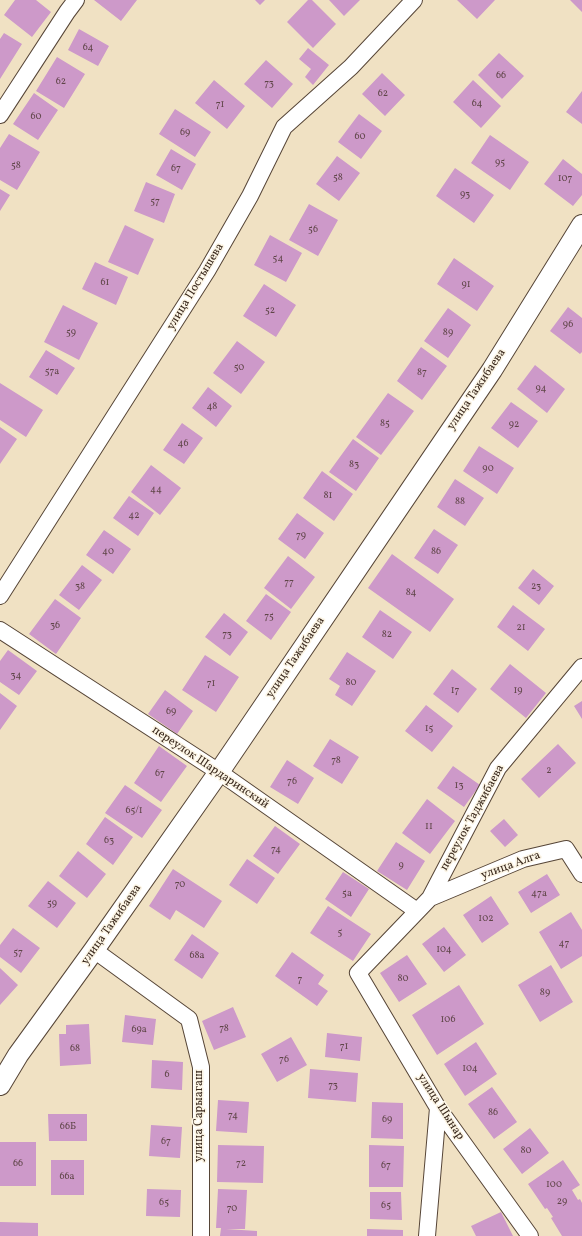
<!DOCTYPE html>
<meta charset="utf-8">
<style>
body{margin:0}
canvas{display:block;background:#f0e1c3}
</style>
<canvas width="582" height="1236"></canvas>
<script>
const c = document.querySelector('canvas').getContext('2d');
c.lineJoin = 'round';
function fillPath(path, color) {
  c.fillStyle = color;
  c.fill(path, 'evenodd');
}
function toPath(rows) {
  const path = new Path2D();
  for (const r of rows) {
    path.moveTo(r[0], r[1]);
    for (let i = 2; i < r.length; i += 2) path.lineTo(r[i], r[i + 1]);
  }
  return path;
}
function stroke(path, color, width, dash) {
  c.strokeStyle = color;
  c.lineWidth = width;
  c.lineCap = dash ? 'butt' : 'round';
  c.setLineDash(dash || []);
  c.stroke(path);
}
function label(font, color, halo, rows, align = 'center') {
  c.font = font + ' Vollkorn,serif';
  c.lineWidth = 3;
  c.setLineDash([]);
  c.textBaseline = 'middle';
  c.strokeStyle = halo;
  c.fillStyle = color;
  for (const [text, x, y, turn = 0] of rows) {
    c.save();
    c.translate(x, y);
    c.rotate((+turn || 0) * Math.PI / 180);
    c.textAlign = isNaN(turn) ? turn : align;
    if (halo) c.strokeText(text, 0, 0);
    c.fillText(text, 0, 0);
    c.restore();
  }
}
const building = toPath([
 [15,0,36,0,51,12,32,37,4,15],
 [94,0,137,0,121,21],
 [255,0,265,0,260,5],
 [308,0,312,0,336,24,313,48,287,22],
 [329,0,360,0,344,16],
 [457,0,495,0,477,19],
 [570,0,582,0,582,12],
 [79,29,109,46,98,66,68,50],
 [4,33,22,44,0,79,0,39],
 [308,48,329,65,313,85,305,77,311,69,299,59],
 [499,53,524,76,502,99,478,75],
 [57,57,85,74,64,108,36,91],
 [266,60,293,84,272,108,244,84],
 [382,73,405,95,385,116,362,94],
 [214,80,245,106,227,129,195,103],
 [473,80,501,106,481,128,453,102],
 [582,91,582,124,566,112],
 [34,93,58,110,38,140,13,124],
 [175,109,211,132,195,157,159,134],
 [359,114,382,131,361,159,338,142],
 [9,134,40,152,17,190,0,180,0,148],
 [490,135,529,162,510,190,471,163],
 [171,149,196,164,182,190,156,175],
 [337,156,360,173,339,201,316,184],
 [563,159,582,174,582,195,573,206,544,184],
 [455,168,494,195,474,223,436,196],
 [146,182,175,194,164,223,134,211],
 [0,189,10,195,0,211],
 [309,204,338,220,318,256,289,240],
 [125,225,154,239,138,275,108,262],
 [270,235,302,253,286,282,254,265],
 [454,258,494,286,477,311,437,284],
 [95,262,128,277,116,305,82,289],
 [264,284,296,305,276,337,243,316],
 [63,305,98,323,79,360,44,342],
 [568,307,582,318,582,352,580,354,550,331],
 [448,308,471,325,448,358,424,341],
 [237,341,265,362,241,394,213,373],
 [421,347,447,366,422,400,397,381],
 [46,350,75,368,57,395,29,377],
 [535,365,565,389,547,413,517,389],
 [0,383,43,410,26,437,0,420],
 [208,387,232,406,216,427,192,408],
 [388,393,414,411,381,455,356,437],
 [511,402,538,421,518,448,491,428],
 [182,423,203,438,184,464,163,450],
 [0,427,17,439,0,464],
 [353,439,379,458,356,491,329,472],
 [479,446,514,468,497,494,463,471],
 [151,465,181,488,160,515,131,492],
 [322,471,353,494,334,521,303,498],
 [455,479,484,498,465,526,437,507],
 [129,496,154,513,138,536,113,518],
 [297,513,324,533,305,559,278,539],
 [434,529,458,545,438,574,414,558],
 [104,530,131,549,113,574,86,555],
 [392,554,454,599,430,632,368,588],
 [288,556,315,577,291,609,264,588],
 [82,565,102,580,79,610,59,595],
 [533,569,554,586,539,605,518,588],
 [266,594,291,612,271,640,246,621],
 [55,599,81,618,56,654,29,634],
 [513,605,545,629,528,651,497,627],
 [380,610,412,632,393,659,362,637],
 [224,613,248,632,230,656,205,637],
 [8,650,37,671,19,695,0,682,0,661],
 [347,652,376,671,352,706,335,695,340,686,329,679],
 [205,655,239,677,216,712,182,690],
 [510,664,546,693,526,718,490,689],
 [452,669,477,689,458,713,433,694],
 [165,690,193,711,177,734,148,714],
 [0,693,17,706,0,730],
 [582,701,582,719,574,706],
 [426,705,453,726,432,752,405,731],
 [330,739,359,757,342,784,313,766],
 [558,744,576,763,539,798,521,779],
 [159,746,187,766,161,802,134,783],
 [287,760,314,778,298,804,270,787],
 [453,766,480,785,464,807,437,788],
 [125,785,162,810,142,838,105,813],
 [427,799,455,821,430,854,402,833],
 [105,817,133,837,113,865,86,844],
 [504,819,518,835,505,847,490,831],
 [275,826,300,844,278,874,253,856],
 [396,842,425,861,407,890,377,871],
 [78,851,106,874,87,898,59,876],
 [247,859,275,878,257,904,229,885],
 [173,869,222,901,204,928,176,910,170,920,149,906],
 [343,872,369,889,351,917,325,899],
 [547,874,560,895,531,913,518,892],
 [48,881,76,903,57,928,28,906],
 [491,896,509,924,482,943,463,915],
 [328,906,371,934,353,961,310,933],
 [571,912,582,930,582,956,561,969,539,932],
 [444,927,466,955,444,972,422,944],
 [13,928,40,948,21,973,0,957,0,945],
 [192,934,219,953,202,979,174,960],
 [292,952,324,975,318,984,328,991,317,1006,275,976],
 [407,955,427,984,399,1002,380,973],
 [551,965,573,1002,540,1022,518,985],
 [0,968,18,985,0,1005],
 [459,985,484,1024,437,1055,412,1015],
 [233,1007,246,1037,214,1050,202,1021],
 [125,1015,156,1019,153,1045,122,1042],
 [89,1024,91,1064,60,1066,59,1034,66,1034,66,1025],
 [327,1033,362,1037,360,1061,325,1057],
 [291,1037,307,1065,277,1082,261,1054],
 [476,1042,497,1074,465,1096,444,1064],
 [152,1060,183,1062,182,1090,151,1088],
 [310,1069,358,1073,356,1102,308,1098],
 [492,1087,517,1122,494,1139,468,1104],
 [218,1100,249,1102,247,1133,216,1131],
 [372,1102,403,1103,403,1139,371,1138],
 [48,1114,87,1114,87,1141,49,1141],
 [151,1125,182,1127,180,1158,149,1156],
 [530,1128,549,1153,522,1174,503,1149],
 [0,1142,36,1142,36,1186,0,1186],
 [218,1145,264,1146,263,1183,217,1182],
 [369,1145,404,1146,403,1187,369,1187],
 [51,1160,84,1160,84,1195,51,1195],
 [563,1160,580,1185,572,1190,578,1200,580,1199,582,1203,582,1236,562,1236,551,1218,553,1217,547,1208,545,1209,528,1184],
 [147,1189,181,1190,180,1217,146,1216],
 [218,1189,247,1190,245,1229,226,1229,257,1231,257,1236,220,1236,221,1228,216,1228],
 [370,1192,401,1192,402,1220,370,1219],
 [501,1212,513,1236,476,1236,471,1226],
 [0,1222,38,1223,38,1236,0,1236],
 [367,1229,403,1230,403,1236,367,1236]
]);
const minor = toPath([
 [0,115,67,12,76,0],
 [0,596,207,271,250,196,284,127,351,67,414,0],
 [0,630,219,772,417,911],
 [430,898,523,859,566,849,582,874],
 [94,950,189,1019,201,1067,201,1236],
 [427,1236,438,1108],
 [530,1236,438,1108,358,973,430,898,498,768,582,667]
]);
const tertiary = toPath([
 [0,1085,18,1055,94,950,219,772,492,370,582,225]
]);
const numberNames = [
 ["64",88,48],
 ["66",501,76],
 ["62",61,82],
 ["73",269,84],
 ["62",383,94],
 ["64",477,104],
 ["71",220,105],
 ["60",36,117],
 ["69",185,133],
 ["60",360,137],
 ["95",500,163],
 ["58",16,166],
 ["67",176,169],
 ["58",338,178],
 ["107",565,179],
 ["93",465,195],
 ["57",155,202],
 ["56",313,230],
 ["54",278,259],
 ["61",105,283],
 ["91",466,285],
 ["52",270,311],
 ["96",568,325],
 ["59",71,333],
 ["89",448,333],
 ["50",239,368],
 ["57а",52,372],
 ["87",422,373],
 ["94",541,389],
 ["48",212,407],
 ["85",385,424],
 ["92",514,425],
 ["46",183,444],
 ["83",354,465],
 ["90",488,469],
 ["44",156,490],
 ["81",328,496],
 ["88",460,502],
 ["42",134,516],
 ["79",301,536],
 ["40",108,552],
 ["86",436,552],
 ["77",289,583],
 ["38",80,587],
 ["23",536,587],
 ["84",411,593],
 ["75",269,617],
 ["36",55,626],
 ["21",521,628],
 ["73",227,635],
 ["82",387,635],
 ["34",16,676],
 ["80",351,683],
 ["71",211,684],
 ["17",455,691],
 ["19",518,691],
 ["69",171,712],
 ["15",429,729],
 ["78",336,761],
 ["2",549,771],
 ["67",160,774],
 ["76",292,782],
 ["13",459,786],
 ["65/1",134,811],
 ["11",429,827],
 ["63",109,841],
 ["74",276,850],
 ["9",401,866],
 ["70",180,885],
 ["5а",347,894],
 ["47а",539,894],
 ["59",52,904],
 ["102",486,919],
 ["5",340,933],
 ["47",564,944],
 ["104",444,950],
 ["57",18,953],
 ["68а",197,956],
 ["80",403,979],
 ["7",300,980],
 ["89",545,993],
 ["106",448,1020],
 ["78",224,1029],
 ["69а",139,1030],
 ["71",344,1047],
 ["68",75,1049],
 ["76",284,1060],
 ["104",470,1069],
 ["6",167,1075],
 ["73",333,1086],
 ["86",493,1113],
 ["74",233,1116],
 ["69",387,1120],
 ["66Б",68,1127],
 ["67",166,1142],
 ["80",526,1151],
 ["66",18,1164],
 ["72",241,1164],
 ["67",386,1166],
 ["66а",67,1177],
 ["100",554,1185],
 ["29",562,1202],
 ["65",164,1203],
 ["65",386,1206],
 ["70",232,1209]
];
const streetNames = [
 ["улица Постышева",196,287,-59],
 ["улица Тажибаева",477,390,-56],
 ["улица Тажибаева",296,658,-56],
 ["переулок Шардаринский",210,768,34],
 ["переулок Таджибаева",473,818,-61],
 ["улица Алга",511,866,-20],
 ["улица Тажибаева",112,925,-55],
 ["улица Шынар",440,1107,57],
 ["улица Сарыагаш",200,1116,-90]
];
fillPath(building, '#cd99c9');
stroke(minor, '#564537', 18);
stroke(tertiary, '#564537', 22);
stroke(minor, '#fff', 16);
stroke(tertiary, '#fff', 20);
label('10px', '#604649', null, numberNames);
label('12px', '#3b2a1e', '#fcf5e5', streetNames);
</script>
